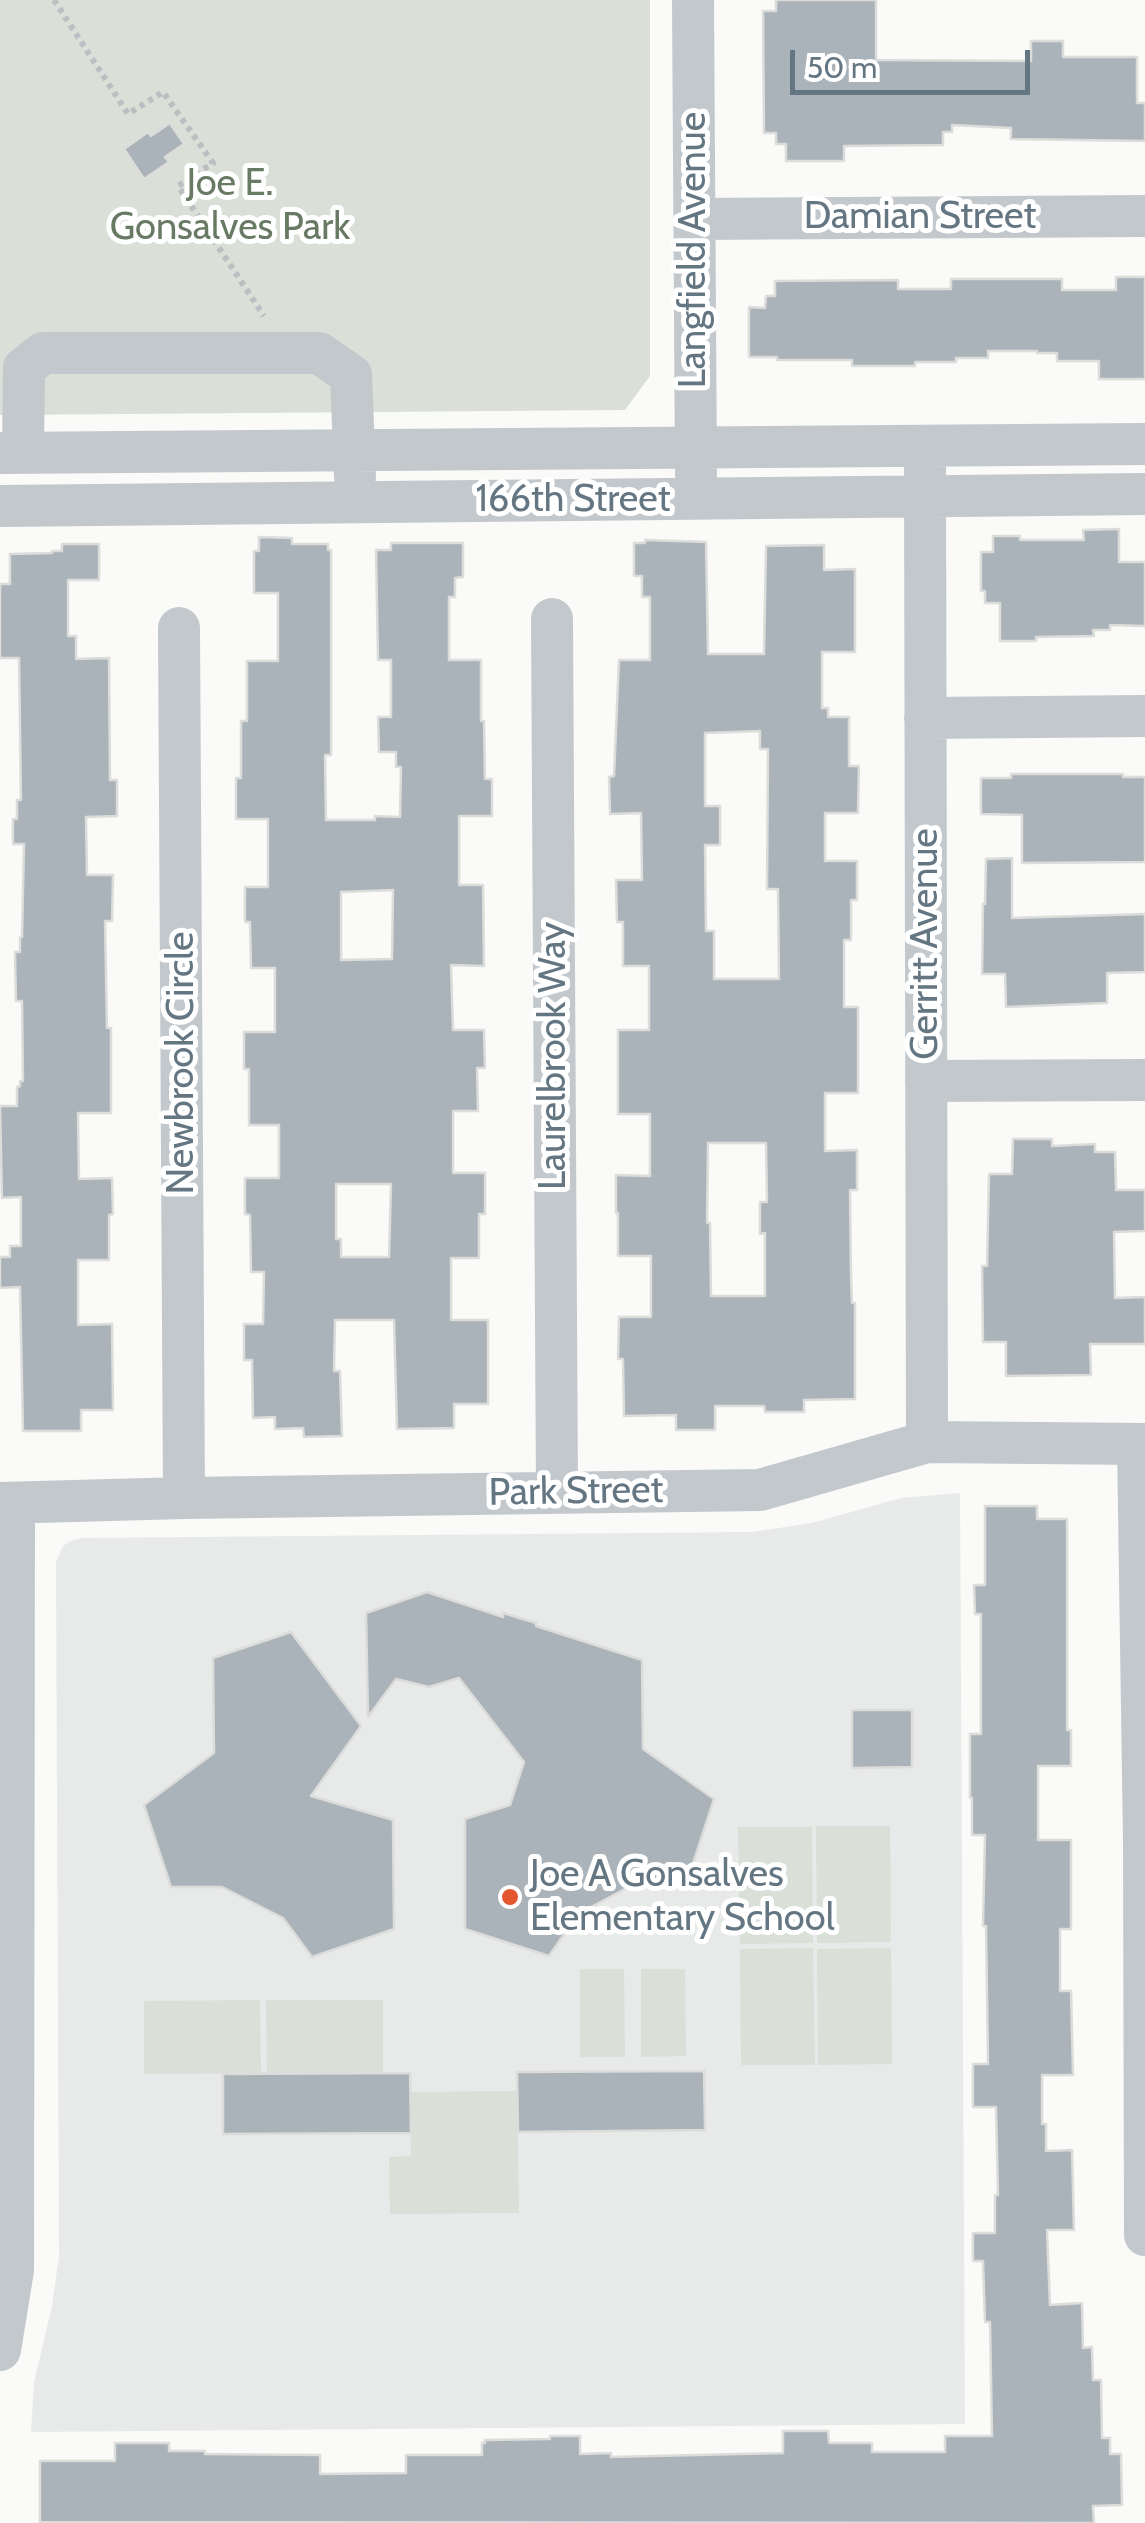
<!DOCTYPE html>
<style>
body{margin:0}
#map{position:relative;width:1145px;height:2523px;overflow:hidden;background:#fafaf8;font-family:Cabin,sans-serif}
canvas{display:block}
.scale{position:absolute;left:790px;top:50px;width:240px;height:45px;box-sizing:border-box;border:5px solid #657683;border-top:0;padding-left:12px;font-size:30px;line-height:35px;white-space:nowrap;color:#657683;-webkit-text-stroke:8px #fff;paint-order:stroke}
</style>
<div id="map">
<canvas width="1145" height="2523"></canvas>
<div class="scale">50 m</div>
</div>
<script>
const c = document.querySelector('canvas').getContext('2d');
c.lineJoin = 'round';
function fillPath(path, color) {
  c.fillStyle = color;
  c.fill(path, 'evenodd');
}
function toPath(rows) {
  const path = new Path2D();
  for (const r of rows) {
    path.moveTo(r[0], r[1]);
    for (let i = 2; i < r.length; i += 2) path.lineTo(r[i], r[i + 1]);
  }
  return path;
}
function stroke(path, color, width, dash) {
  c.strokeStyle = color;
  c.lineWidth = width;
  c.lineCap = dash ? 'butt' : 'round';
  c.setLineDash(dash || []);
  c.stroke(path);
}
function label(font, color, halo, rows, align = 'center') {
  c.font = font + ' Cabin,sans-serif';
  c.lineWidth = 10;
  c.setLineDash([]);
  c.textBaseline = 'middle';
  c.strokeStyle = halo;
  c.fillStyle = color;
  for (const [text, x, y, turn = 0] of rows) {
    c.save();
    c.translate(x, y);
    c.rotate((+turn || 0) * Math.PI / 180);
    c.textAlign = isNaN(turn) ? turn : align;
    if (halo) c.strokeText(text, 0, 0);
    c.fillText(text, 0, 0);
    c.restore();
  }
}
const built = toPath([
 [960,1493,965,2424,31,2432,34,2382,52,2306,59,2256,56,1562,63,1546,71,1541,82,1538,752,1532,812,1523,901,1498]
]);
const green = toPath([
 [0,0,650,0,650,376,625,410,0,415],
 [816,1826,890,1826,891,1942,817,1943],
 [738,1827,812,1827,813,1943,740,1944],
 [813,1948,815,2065,741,2065,740,1949],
 [891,1948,892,2064,818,2065,817,1949],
 [580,1969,624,1969,625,2057,580,2057],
 [641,1969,685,1969,686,2056,641,2057],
 [260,2000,261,2073,144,2074,144,2001],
 [266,2000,383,2000,383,2073,267,2073],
 [517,2091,519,2213,390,2214,389,2157,411,2156,410,2092]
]);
const building = toPath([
 [776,0,876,0,876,60,1031,61,1031,41,1063,41,1063,57,1137,57,1137,103,1145,103,1145,141,1011,139,1011,128,952,125,952,132,943,132,943,145,844,146,844,161,786,161,786,144,776,144,776,133,764,133,763,11,776,11,776,0],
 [170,123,184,144,165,157,169,162,144,179,124,149,148,132,151,136,170,123],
 [1116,277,1145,277,1145,379,1099,379,1099,361,1057,361,1057,353,1037,353,1037,351,988,351,988,358,956,358,956,362,915,362,915,366,852,366,852,360,777,360,777,357,749,357,749,307,765,308,766,296,775,296,775,281,898,280,898,289,951,289,951,279,1062,279,1062,290,1116,290,1116,277],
 [1119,529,1119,562,1145,562,1145,626,1110,625,1110,630,1093,630,1094,636,1036,637,1036,641,1000,641,1000,603,985,603,985,591,981,591,981,552,993,552,993,536,1020,536,1020,540,1084,540,1083,530,1119,529],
 [259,537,292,538,292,544,328,544,328,550,331,550,331,755,325,755,326,820,375,820,375,816,400,817,401,767,396,767,396,752,379,752,378,717,391,717,391,660,378,660,376,550,391,550,391,543,463,543,463,577,455,578,455,597,449,597,449,660,481,660,481,721,484,721,485,779,492,779,492,816,459,816,459,885,483,885,484,966,451,965,453,1030,484,1030,485,1068,477,1068,478,1111,453,1111,453,1173,485,1173,485,1214,479,1214,479,1258,451,1258,451,1320,488,1320,488,1404,454,1404,454,1428,397,1429,394,1320,335,1320,334,1371,340,1371,342,1436,304,1437,303,1428,275,1429,275,1417,253,1418,252,1360,244,1360,244,1324,263,1324,264,1272,251,1272,250,1215,245,1214,245,1178,279,1178,279,1125,249,1125,249,1069,244,1069,244,1032,275,1032,275,968,251,968,250,922,245,922,245,887,268,887,268,819,236,819,236,778,241,778,241,721,247,721,247,661,278,661,278,593,254,593,254,551,259,551,259,537],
 [393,890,392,959,341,960,341,892,393,890],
 [336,1184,391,1184,389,1257,341,1257,341,1239,336,1239,336,1184],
 [645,540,706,542,708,654,764,654,766,546,824,545,824,570,855,569,855,652,822,652,822,708,828,708,828,717,849,717,849,766,859,766,858,813,825,813,825,861,857,861,857,900,851,900,851,940,844,940,844,1007,858,1007,858,1093,825,1093,825,1151,857,1150,857,1190,850,1190,851,1276,852,1303,855,1303,855,1399,804,1400,804,1412,765,1412,764,1406,715,1406,715,1430,676,1430,676,1415,624,1416,623,1359,618,1359,619,1317,651,1317,651,1256,618,1256,618,1213,616,1213,616,1175,650,1176,650,1114,618,1114,618,1030,649,1030,649,966,623,966,623,922,617,922,616,880,642,880,641,813,610,814,609,777,614,776,619,660,650,660,650,597,642,597,642,576,634,576,634,543,645,543,645,540],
 [760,731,760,749,768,749,767,889,778,889,779,979,714,979,714,931,706,931,705,845,720,845,720,806,705,806,705,733,760,731],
 [708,1143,766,1143,767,1202,760,1202,760,1234,765,1233,765,1296,711,1296,710,1223,707,1223,708,1143],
 [62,544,99,544,99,580,68,580,68,636,76,636,76,659,109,658,110,780,117,780,117,816,86,817,87,875,113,875,112,921,105,921,107,1028,111,1028,111,1113,78,1113,79,1179,112,1178,113,1214,109,1215,109,1260,78,1260,78,1325,112,1324,113,1410,81,1410,81,1431,23,1431,20,1287,0,1288,0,1257,10,1257,10,1246,21,1246,21,1197,2,1198,0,1106,17,1106,17,1087,20,1086,20,1081,23,1081,22,1001,16,1001,15,952,20,952,20,937,22,937,24,844,13,844,13,819,17,819,17,800,21,800,19,658,0,658,0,584,10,584,10,554,52,553,52,551,62,551,62,544],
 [1011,774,1123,774,1123,777,1145,777,1145,862,1022,863,1022,815,981,814,981,778,1011,778,1011,774],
 [1012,858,1012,918,1145,914,1145,972,1107,973,1107,1003,1006,1007,1005,974,982,974,983,904,985,904,986,859,1012,858],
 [1013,1139,1052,1139,1052,1146,1095,1144,1095,1152,1115,1152,1116,1190,1145,1190,1145,1231,1114,1232,1115,1298,1145,1297,1145,1344,1090,1344,1091,1375,1006,1376,1006,1342,983,1342,982,1266,987,1266,989,1174,1012,1174,1013,1139],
 [985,1506,1037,1506,1037,1519,1067,1519,1067,1730,1071,1730,1071,1766,1038,1766,1038,1840,1071,1840,1071,1929,1060,1929,1060,1991,1071,1991,1073,2075,1042,2075,1042,2124,1046,2124,1046,2151,1072,2150,1074,2230,1047,2230,1050,2305,1082,2303,1083,2348,1092,2347,1093,2380,1101,2380,1102,2438,1110,2438,1110,2454,1121,2454,1122,2505,1093,2506,1094,2523,40,2522,40,2461,115,2461,115,2443,169,2443,169,2451,205,2451,205,2454,320,2455,320,2474,406,2473,406,2455,482,2455,482,2443,485,2443,485,2440,550,2439,550,2436,580,2436,580,2454,611,2453,611,2457,783,2453,783,2431,828,2431,829,2443,872,2443,872,2452,945,2452,945,2436,992,2436,990,2322,985,2322,983,2261,973,2261,973,2233,995,2233,995,2195,998,2195,996,2107,973,2107,973,2064,988,2064,986,1926,983,1926,985,1835,972,1835,972,1798,970,1798,970,1734,981,1734,981,1614,975,1614,974,1585,985,1585,985,1506],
 [427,1592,503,1617,503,1613,536,1623,536,1626,642,1660,643,1749,714,1799,687,1882,636,1883,578,1914,549,1956,465,1929,465,1819,510,1805,524,1762,459,1678,429,1687,396,1679,368,1717,366,1613,427,1592],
 [291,1632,361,1726,311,1796,393,1820,394,1929,312,1957,283,1918,222,1887,171,1887,144,1805,214,1753,213,1658,291,1632],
 [852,1710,912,1710,912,1767,852,1768,852,1710],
 [704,2071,705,2130,518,2132,517,2072,704,2071],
 [410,2073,411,2133,223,2134,223,2074,410,2073]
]);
const path = toPath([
 [54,0,128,114,163,92,213,163,178,186,264,316]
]);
const minor = toPath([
 [693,0,696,474],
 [694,219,1145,216],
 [0,453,1145,444],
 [23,453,24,368,43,353,319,353,351,375,355,476],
 [925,468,927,1442],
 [0,506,1145,494],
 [552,619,557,1492],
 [179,628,184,1498],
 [925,718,1145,716],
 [926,1081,1145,1080],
 [1138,1444,1144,1841,1145,2235],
 [0,1503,184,1498,760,1490,927,1442,1145,1444],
 [0,2350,13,2270,14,1503]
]);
const markers = [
 [510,1897,10,"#e4572e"]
];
const parkNames = [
 ["Joe E.",230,184],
 ["Gonsalves Park",230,228]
];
const streetNames = [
 ["Damian Street",920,217],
 ["Langfield Avenue",694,250,-90],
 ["166th Street",573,500],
 ["Gerritt Avenue",926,944,-90],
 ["Laurelbrook Way",554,1056,-90],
 ["Newbrook Circle",182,1063,-90],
 ["Park Street",576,1492,-1]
];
const poiNames = [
 ["Joe A Gonsalves",530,1875],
 ["Elementary School",530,1919]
];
fillPath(built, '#e8e9e9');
fillPath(green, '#dadfd7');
fillPath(building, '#aab3b9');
stroke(building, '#dcdcda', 2.5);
stroke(path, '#bbbfc2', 6, [5, 5]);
stroke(minor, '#c3c8cc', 42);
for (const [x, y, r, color] of markers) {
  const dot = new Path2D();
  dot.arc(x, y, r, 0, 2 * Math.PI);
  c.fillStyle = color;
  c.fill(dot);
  stroke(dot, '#fff', 4);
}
label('38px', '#687a64', '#fff', parkNames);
label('38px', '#657683', '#fff', streetNames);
label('38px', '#657683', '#fff', poiNames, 'left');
</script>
